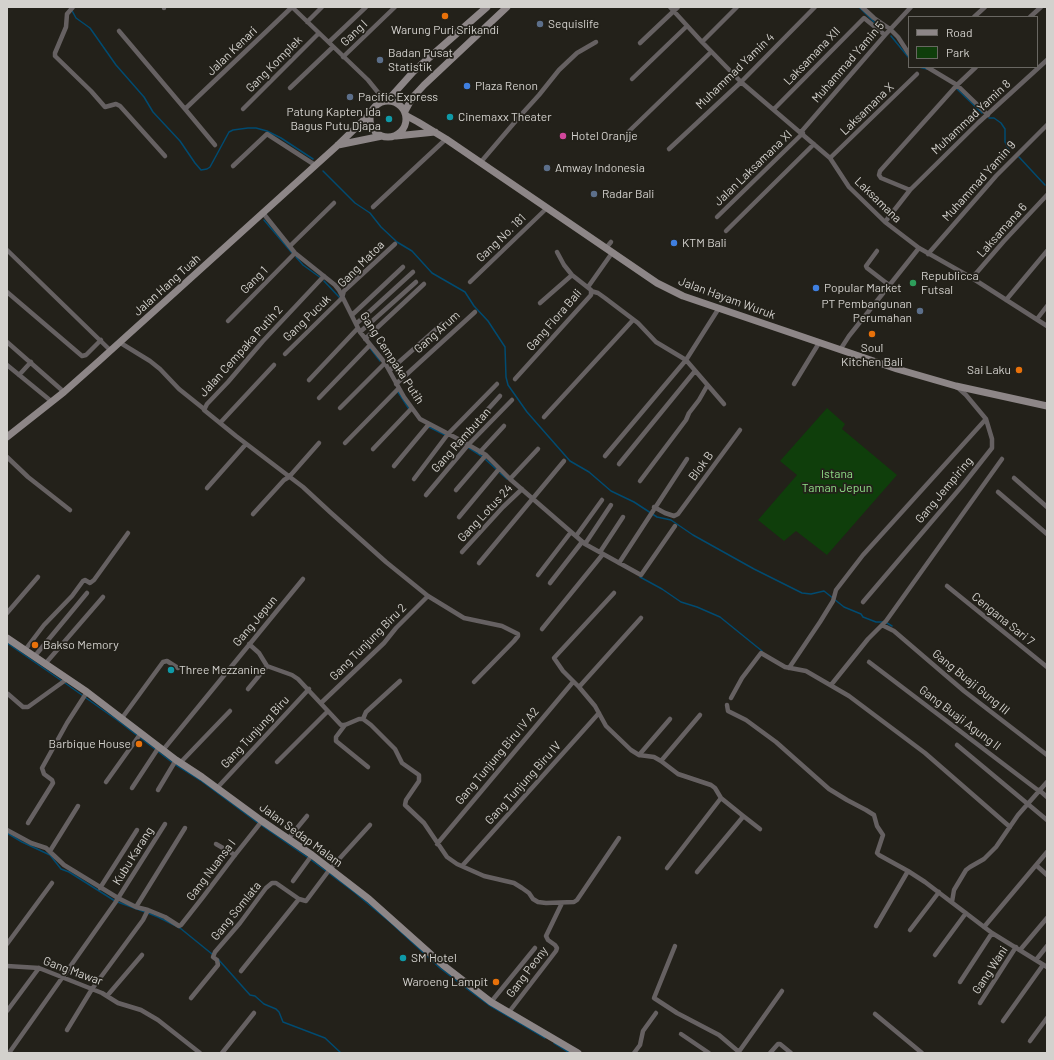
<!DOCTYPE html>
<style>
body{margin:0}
#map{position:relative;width:1054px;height:1060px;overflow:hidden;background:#23211a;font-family:Barlow,sans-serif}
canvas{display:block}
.frame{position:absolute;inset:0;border:8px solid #d3d1cd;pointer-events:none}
.legend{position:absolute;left:908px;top:16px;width:130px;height:52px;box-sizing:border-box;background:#23211a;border:1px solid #696762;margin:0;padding:5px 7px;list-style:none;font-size:12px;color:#d3d1cd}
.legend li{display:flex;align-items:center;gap:8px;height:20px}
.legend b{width:20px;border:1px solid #696762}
</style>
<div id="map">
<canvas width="1054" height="1060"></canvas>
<div class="frame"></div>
<ul class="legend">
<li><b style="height:5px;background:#8d8687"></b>Road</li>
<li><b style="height:11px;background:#0f3e0b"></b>Park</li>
</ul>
</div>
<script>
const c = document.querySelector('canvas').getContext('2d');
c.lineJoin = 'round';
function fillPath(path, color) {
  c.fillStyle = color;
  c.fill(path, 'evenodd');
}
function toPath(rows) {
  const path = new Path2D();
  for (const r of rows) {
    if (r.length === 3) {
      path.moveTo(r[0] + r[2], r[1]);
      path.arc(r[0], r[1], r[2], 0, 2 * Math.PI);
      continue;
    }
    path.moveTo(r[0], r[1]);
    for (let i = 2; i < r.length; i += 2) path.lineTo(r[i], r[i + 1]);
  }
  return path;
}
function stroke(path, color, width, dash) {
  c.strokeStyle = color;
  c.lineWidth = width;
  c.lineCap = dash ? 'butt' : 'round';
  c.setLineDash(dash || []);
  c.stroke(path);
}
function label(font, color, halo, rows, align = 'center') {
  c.font = font + ' Barlow,sans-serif';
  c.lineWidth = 3.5;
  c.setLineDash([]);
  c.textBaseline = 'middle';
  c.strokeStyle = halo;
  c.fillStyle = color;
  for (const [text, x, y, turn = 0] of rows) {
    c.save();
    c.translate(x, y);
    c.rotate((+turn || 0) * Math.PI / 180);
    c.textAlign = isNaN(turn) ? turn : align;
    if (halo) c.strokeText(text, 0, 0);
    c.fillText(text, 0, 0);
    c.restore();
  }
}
const green = toPath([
 [827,408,845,424,842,429,897,475,827,555,796,531,784,541,758,520,797,475,780,461]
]);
const stream = toPath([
 [70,7,76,18,90,28,116,65,144,97,153,112,180,141,195,163,201,170,207,169,210,167,229,132,233,130,248,128,256,128,267,131,281,138,313,159],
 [859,7,882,30],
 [891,36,909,58],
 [919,67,927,69],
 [957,89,982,113],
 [989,118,994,118,1001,123,1005,129,1005,142,1009,150],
 [1019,157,1045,185],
 [323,171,355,203,370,213,381,227,397,242,412,251,432,273,465,292,474,306,488,321,505,347,506,377,508,385,527,412,570,461,589,472,611,491,634,502,657,517,671,520,693,535,754,569,802,593,811,594,824,591,844,607,861,614,863,617,876,622,883,622],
 [264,220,292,253],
 [296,257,303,265,321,278],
 [324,281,340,298],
 [370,348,380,361],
 [398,392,409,409],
 [429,427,445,435],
 [469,448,483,457],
 [485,459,496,469],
 [500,473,507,479],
 [640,577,662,589,681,602,697,607,720,617,762,651],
 [887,623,892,626],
 [7,643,62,681],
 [65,683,117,720,173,763,200,780,258,823],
 [261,825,310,859,354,892,390,922,440,968,470,991,489,1005,545,1038],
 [7,833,22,842,50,855,61,869,69,872,115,901,145,912],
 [148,913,158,917,180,928,212,954],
 [218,959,250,995,255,996,264,1004,276,1009,279,1012,283,1022,325,1038,341,1053],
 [554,1043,570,1053]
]);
const street = toPath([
 [73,7,67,14,66,27,55,53,55,56,91,91,105,107,116,104,120,106,165,156],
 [292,7,368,80,385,101],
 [670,7,702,42,741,82,830,158,849,187,885,222,919,248,972,278,1047,326],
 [862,7,874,18,890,29,898,37,909,54],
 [164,8,164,7],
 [974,17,985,7],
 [1030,17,1041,7],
 [307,22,322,7],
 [119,31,185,109,215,145],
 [329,42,366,7],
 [702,42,737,7],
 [640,43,678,7],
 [343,57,395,7],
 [927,67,957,85,988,115],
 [632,79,687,26],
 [290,88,333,47],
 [185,109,292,7],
 [243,109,319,33],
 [774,109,864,18,885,35],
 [801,132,885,35,911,7],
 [623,137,711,52],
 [669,149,741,82,815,7],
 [830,158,917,74],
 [480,163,520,116,539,95,559,70,577,53,596,42],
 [233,166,267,134,315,165],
 [910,190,881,178,879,175,880,171,957,85,976,67],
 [373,207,446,139],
 [263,213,295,253,335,285,339,290,360,332,385,363,404,397,420,419,460,440,486,455,510,479,585,544,641,575,675,526],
 [717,217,803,133],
 [885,222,910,190,978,123,1047,60],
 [726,231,814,144],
 [290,246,334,203],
 [606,248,611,242],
 [7,250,110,350],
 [877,251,866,266,867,268,889,285],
 [928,254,996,176,1047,125],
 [324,276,263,341,228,382,207,404,204,410,236,436,303,487,330,512,386,562,428,596,464,618,502,626,518,634,518,636,514,641,474,682],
 [972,278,1004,241,1047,195],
 [470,282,547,208],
 [588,287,612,253],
 [591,291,598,293,605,298,638,323,656,342,686,360,719,308],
 [7,292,82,356,86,355,101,340],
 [1006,300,1047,251],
 [540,303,572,275],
 [352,315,403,267],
 [1037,319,1047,306],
 [228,321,295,253],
 [356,324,413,272],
 [360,332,416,282],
 [365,339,424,284],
 [7,342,64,392],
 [119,342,150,361,160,369,179,389,204,409],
 [840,350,849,336,919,248],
 [285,354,342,298,344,291,395,244],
 [7,365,51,401],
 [390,370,442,324],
 [19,375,31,362],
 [515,379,591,295,591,290,572,275,564,265,557,252],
 [309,380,358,328],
 [396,384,475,312],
 [794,384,819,343],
 [319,398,370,345],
 [340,408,385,363],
 [544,417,633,320],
 [220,423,274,365],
 [460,440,500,396],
 [345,443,398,389],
 [373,449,411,409],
 [480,452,504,426],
 [605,456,686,360,724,404],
 [7,457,28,477,70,510],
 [619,464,695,371],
 [394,466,429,424],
 [1014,478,1047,507],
 [414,479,448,434,497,384],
 [510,479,538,449],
 [640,481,686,420,689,413,699,400,707,386],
 [207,488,246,444],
 [456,490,486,455],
 [998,492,1047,534],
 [426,495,468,445,512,400],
 [654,507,665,513,674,516,678,514,740,430],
 [253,514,284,480,289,477,319,443],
 [459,517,499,469],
 [576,536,602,500],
 [585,544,611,505],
 [462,552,503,507,522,489],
 [600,552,623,517],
 [479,563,564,461],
 [619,563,687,459],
 [538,575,571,532],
 [550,583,582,542],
 [947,586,1047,667],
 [614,593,554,658,563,671,579,687,595,706,606,726,631,750,639,755,654,757,661,761,678,774,711,785,715,788,721,798,742,815,742,818,697,872],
 [863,602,962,486,992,448,992,439,986,419,966,395,956,386],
 [7,613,38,577],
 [882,625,894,631,964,691,1047,755],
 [542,629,603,554],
 [249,644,259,653,267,666],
 [25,650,44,625,72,596,83,581,85,580,90,583,94,580,128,533],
 [34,657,87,593],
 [869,662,1039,791],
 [45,664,103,597],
 [789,668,820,622,833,601,836,590,863,555,986,419],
 [831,685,868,639,886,621,1002,459],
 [579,687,641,618],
 [248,689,267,666,292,675,298,679,341,725,345,725,359,719,363,719],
 [8,694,23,707,28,707,67,679],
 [731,698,742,678,761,653,785,667,806,671,849,696,925,753,1010,827],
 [321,703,384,643,396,628,428,596],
 [727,705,728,711,746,720,776,742,829,789,847,800,866,810,874,815,877,826,883,835,877,853,879,855,908,871,925,882,992,933,1047,967],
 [122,718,163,662,167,661,178,668],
 [363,719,371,725,395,749,402,763,419,775,419,781,406,800,405,805,424,823,447,857,457,864,484,876,514,883,522,888,529,893,533,899,538,902,546,903,574,902,577,900,619,838],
 [363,719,366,712,400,681],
 [345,725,336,737,336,741,368,767],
 [957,745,1047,820],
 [163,750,303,579],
 [639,755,670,719],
 [661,761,700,715],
 [277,762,328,711],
 [180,763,230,711],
 [106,782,141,733],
 [132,788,159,747],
 [217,788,309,689],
 [158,790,176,760],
 [1039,790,1047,797],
 [742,815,760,829],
 [28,823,53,783,52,780,44,774,42,768,67,723,87,692],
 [7,830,31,843,46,848,64,865,118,898,136,907,148,910,165,917,179,926,181,925,203,897,235,855,262,821],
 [288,839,307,816],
 [216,844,235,855],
 [437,844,573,682],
 [50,851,78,806],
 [1036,865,1047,875],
 [462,866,599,713],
 [667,868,721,798],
 [293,881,312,855],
 [100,888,137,830],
 [952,902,954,890,966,870,970,867,984,859,996,847,1018,815,1047,782],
 [136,907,185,828],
 [876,926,908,871],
 [984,927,1047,852],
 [910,930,939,892],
 [7,944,52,883],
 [675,946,654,998,677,1013,719,1035,739,1052],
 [1020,950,1047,918],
 [935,955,966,913],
 [1036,960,1047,946],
 [7,966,39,968,102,993,118,1003,141,1010,158,1020,200,1053],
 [241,971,299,899],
 [960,982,992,933],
 [107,996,142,955],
 [191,998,218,965,217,960,213,957,215,952,240,923,266,888,272,883,276,883,299,899,306,901,330,869,370,825],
 [491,1002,535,948],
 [980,1003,1016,947],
 [7,1011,39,968],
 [509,1012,556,951,557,948,555,945,548,940,546,936,562,903],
 [875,1014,922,1053],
 [1003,1021,1043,965],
 [67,1030,92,989,143,920,148,910],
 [681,1034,709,1053],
 [1030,1041,1047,1018],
 [9,1053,115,903,165,824],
 [222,1053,254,1013],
 [634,1053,640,1045,643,1031,656,1013],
 [738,1053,782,991],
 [770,1053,778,1044,780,1044,791,1053]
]);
const secondary = toPath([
 [388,100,414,71,487,7],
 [388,119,18],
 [405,111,412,98,424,85,507,7],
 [407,116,418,122,446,139,657,283,683,296,897,369,956,386,1047,406],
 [396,136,435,132],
 [338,145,382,136],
 [7,437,64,392,99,361,338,145,371,113],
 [7,638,87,692,176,760,202,777,262,821,312,855,369,899,443,965,491,1002,578,1053]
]);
const markers = [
 [445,16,4,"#e8710a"],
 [540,24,4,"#5c6f8a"],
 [380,60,4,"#5c6f8a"],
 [467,86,4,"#3f7fe0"],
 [350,97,4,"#5c6f8a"],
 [450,117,4,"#0f9aa8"],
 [389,119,4,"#0f9aa8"],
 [563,136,4,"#d1479c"],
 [547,168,4,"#5c6f8a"],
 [594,194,4,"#5c6f8a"],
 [674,243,4,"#3f7fe0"],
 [913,283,4,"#2e9e5b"],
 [816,288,4,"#3f7fe0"],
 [920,311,4,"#5c6f8a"],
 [872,334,4,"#e8710a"],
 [1019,370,4,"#e8710a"],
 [35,645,4,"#e8710a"],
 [171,670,4,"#0f9aa8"],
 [139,744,4,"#e8710a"],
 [403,958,4,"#0f9aa8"],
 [496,982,4,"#e8710a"]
];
const poiNames = [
 ["Sequislife",548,24],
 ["Warung Puri Srikandi",445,30,"center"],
 ["Badan Pusat",388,53],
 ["Statistik",388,67],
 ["Plaza Renon",475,86],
 ["Pacific Express",358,97],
 ["Patung Kapten Ida",381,112,"right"],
 ["Bagus Putu Djapa",381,126,"right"],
 ["Cinemaxx Theater",458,117],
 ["Hotel Oranjje",571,136],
 ["Amway Indonesia",555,168],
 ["Radar Bali",602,194],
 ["KTM Bali",682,243],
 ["Republicca",921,276],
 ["Futsal",921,290],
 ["Popular Market",824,288],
 ["PT Pembangunan",912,304,"right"],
 ["Perumahan",912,318,"right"],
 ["Soul",872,348,"center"],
 ["Kitchen Bali",872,362,"center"],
 ["Sai Laku",1011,370,"right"],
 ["Bakso Memory",43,645],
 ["Three Mezzanine",179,670],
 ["Barbique House",131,744,"right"],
 ["SM Hotel",411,958],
 ["Waroeng Lampit",488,982,"right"]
];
const streetNames = [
 ["Gang I",354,33,-44],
 ["Jalan Kenari",232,51,-44],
 ["Laksamana XII",812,56,-46],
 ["Muhammad Yamin 5",848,62,-49],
 ["Gang Komplek",274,64,-45],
 ["Muhammad Yamin 4",735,71,-44],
 ["Laksamana X",867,109,-44],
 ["Muhammad Yamin 8",971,117,-43],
 ["Jalan Laksamana XI",753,168,-44],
 ["Muhammad Yamin 9",979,181,-48],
 ["Laksamana",878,200,44],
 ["Laksamana 6",1002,230,-48],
 ["Gang No. 181",501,238,-44],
 ["Gang Matoa",361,264,-45],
 ["Gang 1",254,280,-45],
 ["Jalan Hang Tuah",167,285,-42],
 ["Jalan Hayam Wuruk",727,298,20],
 ["Gang Pucuk",307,318,-44],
 ["Gang Flora Bali",554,320,-49],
 ["Gang Arum",437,332,-42],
 ["Jalan Cempaka Putih 2",241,351,-48],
 ["Gang Cempaka Putih",392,358,57],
 ["Gang Rambutan",461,440,-48],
 ["Blok B",701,466,-54],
 ["Gang Jempiring",944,490,-50],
 ["Gang Lotus 24",485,513,-47],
 ["Cengana Sari 7",1003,619,39],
 ["Gang Jepun",255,621,-50],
 ["Gang Tunjung Biru 2",368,642,-45],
 ["Gang Buaji Gung III",971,682,39],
 ["Gang Buaji Agung II",960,718,37],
 ["Gang Tunjung Biru",255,732,-47],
 ["Gang Tunjung Biru IV A2",497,756,-50],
 ["Gang Tunjung Biru IV",523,783,-48],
 ["Jalan Sedap Malam",301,835,36],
 ["Kubu Karang",133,856,-58],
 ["Gang Nuansa I",211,870,-53],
 ["Gang Somlata",236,911,-51],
 ["Gang Wani",990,970,-57],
 ["Gang Mawar",73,971,20],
 ["Gang Peony",527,972,-53]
];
const parkNames = [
 ["Istana",837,474],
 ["Taman Jepun",837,488]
];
fillPath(green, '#0f3e0b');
stroke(stream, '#014b71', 1.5);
stroke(street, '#666162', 4.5);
stroke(secondary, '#8d8687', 7);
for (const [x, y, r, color] of markers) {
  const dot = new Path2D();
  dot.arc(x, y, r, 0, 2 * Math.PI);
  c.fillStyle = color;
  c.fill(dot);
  stroke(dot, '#23211a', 1.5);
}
label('12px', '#d3d1cd', '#23211a', poiNames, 'left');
label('12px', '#d3d1cd', '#23211a', streetNames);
label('12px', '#90e088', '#23211a', parkNames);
</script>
